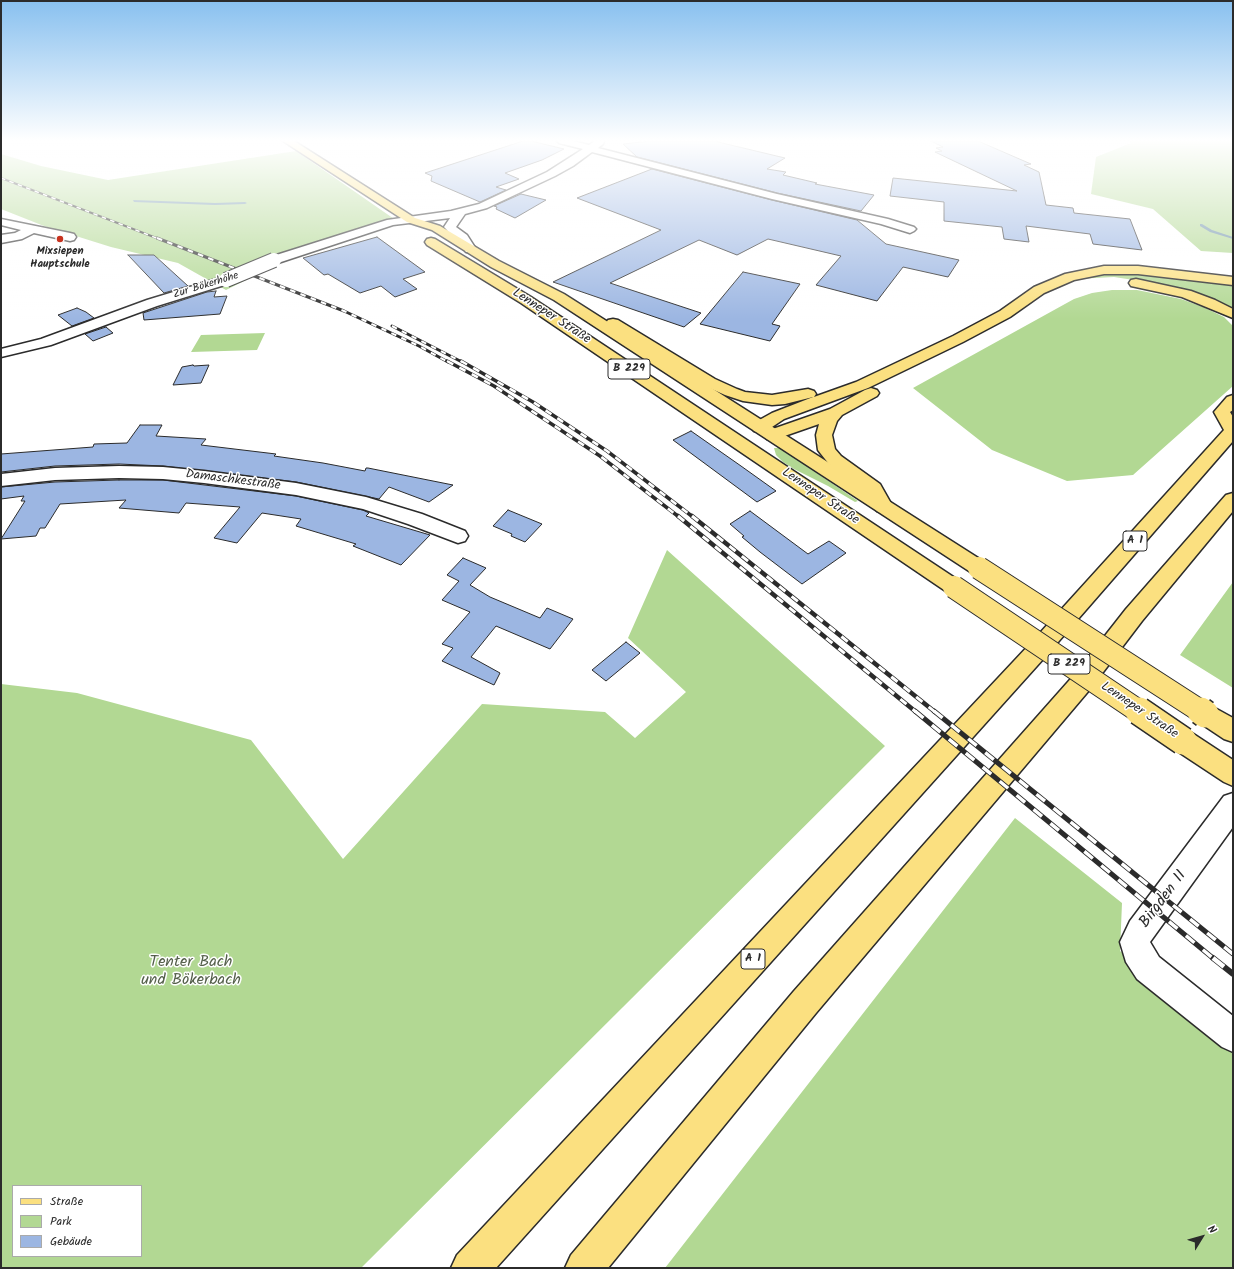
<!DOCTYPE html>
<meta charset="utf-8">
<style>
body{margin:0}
#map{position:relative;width:1234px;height:1269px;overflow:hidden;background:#fff;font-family:Kalam,sans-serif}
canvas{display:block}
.frame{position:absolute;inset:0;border:2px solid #2b2b2b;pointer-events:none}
.legend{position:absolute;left:12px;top:1185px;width:130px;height:72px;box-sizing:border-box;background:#fff;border:1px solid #aaa;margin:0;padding:5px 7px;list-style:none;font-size:12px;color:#2b2b2b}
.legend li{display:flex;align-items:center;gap:8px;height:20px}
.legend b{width:20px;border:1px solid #aaa}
.north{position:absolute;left:1182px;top:1217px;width:40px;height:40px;-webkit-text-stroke:3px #fff;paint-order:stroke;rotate:53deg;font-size:11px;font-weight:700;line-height:16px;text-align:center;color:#2b2b2b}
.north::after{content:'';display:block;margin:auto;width:14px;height:18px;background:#2b2b2b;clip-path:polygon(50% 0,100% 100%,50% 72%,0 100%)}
</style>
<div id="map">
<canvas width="1234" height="1269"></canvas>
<div class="frame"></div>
<ul class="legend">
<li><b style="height:5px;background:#fbe080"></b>Straße</li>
<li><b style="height:11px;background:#b2d893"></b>Park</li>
<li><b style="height:11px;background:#9cb6e2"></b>Gebäude</li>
</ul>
<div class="north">N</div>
</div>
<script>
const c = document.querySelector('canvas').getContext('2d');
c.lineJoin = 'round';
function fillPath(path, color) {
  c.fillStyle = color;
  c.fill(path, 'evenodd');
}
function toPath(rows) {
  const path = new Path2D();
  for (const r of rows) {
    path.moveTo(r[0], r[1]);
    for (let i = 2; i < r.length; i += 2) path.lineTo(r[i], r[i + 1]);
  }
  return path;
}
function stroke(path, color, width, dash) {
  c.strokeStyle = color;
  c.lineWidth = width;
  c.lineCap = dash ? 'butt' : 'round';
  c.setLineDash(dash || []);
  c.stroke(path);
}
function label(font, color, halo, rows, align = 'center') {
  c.font = font + ' Kalam,sans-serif';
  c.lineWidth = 3;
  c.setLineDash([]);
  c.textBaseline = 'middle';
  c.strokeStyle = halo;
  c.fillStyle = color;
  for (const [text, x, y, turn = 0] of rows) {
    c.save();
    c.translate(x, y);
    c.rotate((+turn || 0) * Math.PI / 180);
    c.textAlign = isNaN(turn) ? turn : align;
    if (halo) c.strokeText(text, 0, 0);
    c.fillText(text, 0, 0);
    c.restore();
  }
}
const green = toPath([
 [1130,141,1233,141,1233,253,1201,251,1153,209,1091,194,1096,157,1131,143],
 [296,151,400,223,286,260,226,290,178,263,111,247,44,226,1,209,1,154,41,166,108,180],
 [1116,272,1172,276,1233,285,1233,309,1206,297,1167,285,1114,277,1076,279],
 [1112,290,1137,290,1181,299,1203,307,1224,317,1233,326,1233,386,1133,475,1067,481,992,450,913,388,1074,299,1092,293],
 [265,333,257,350,191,352,201,335],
 [774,448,780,448,858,501,855,502,828,486,794,469,783,462,776,455],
 [667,550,885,746,361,1268,1,1268,1,684,77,693,251,740,343,859,482,704,605,712,635,738,686,692,628,638],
 [13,1186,141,1186,141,1256,13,1256],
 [1233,582,1233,688,1180,655],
 [1015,818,1122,903,1120,951,1233,1042,1233,1268,665,1268]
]);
const stream = toPath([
 [133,200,215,203,245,202,247,203,245,204,215,205,134,202,133,200],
 [1200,224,1202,224,1212,230,1233,237,1233,239,1210,232,1200,226,1200,224]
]);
const building = toPath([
 [523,141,531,141,564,149,542,160,505,173,519,179,496,187,506,190,480,202,431,181,432,176,425,173,523,141],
 [651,141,714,141,785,158,767,169,786,172,783,175,817,183,815,184,874,195,861,211,777,193,637,157,623,144,651,141],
 [931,141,978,141,1031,164,1024,165,1039,172,1046,205,1073,208,1074,213,1130,219,1142,250,1093,244,1090,234,1026,226,1029,242,1004,239,1002,227,944,221,944,202,890,196,893,178,1017,191,935,152,942,151,936,148,943,147,931,141],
 [652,169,772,200,857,220,886,244,959,260,948,277,903,267,877,301,816,285,841,256,768,239,737,255,699,240,610,283,701,313,684,327,553,282,661,230,577,198,652,169],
 [521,194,546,200,515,218,496,209,497,207,494,206,521,194],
 [377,237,425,272,403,279,417,289,395,297,381,286,360,293,328,274,324,275,303,258,377,237],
 [128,255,154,255,188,286,164,293,128,255],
 [743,272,800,284,772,324,780,326,770,341,700,324,743,272],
 [216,291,214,297,227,296,220,314,144,320,143,313,207,292,216,291],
 [77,308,86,312,94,318,72,326,58,315,77,308],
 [106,327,113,333,93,341,85,334,106,327],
 [193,365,194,366,209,365,201,383,173,385,182,367,193,365],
 [140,425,162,425,156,436,206,439,201,445,276,454,274,456,323,463,365,471,366,468,368,468,453,485,429,502,389,487,379,499,296,482,163,466,119,464,55,466,1,472,1,454,93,447,94,444,127,443,140,425],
 [691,431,741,466,776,491,757,502,673,440,691,431],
 [119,480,163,480,296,496,363,510,369,513,366,516,430,535,401,565,353,546,356,544,296,526,301,519,262,513,237,543,214,538,240,507,186,503,179,513,119,508,126,500,60,504,45,528,40,528,36,536,1,539,25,501,21,501,24,496,1,499,1,487,55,482,119,480],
 [508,510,542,524,525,542,511,536,512,534,493,526,508,510],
 [750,511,808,554,829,541,846,553,802,584,760,552,742,537,744,536,730,524,750,511],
 [463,558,486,568,470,585,490,597,540,618,547,608,573,619,550,649,496,626,471,657,500,673,494,685,442,661,453,648,442,644,470,612,442,600,459,581,447,575,463,558],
 [626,642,640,653,606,681,592,670,626,642]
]);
const minor = toPath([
 [557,141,573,141,589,145,595,141,604,141,603,144,598,148,777,194,888,219,914,227,916,229,914,231,910,233,881,224,772,199,592,152,573,166,555,176,487,208,465,214,456,227,467,235,476,249,474,252,466,252,458,240,450,234,446,229,444,227,450,218,393,225,278,263,270,263,268,260,270,257,387,220,451,211,479,204,547,172,583,149,559,143,557,141],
 [1,219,70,233,74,234,76,237,74,240,70,241,34,233,22,239,1,243,1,235,15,233,21,230,1,225,1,219],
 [226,276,231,277,233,280,231,283,157,306,51,345,1,357,1,349,41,339,147,300,226,276],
 [119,466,163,467,204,471,296,483,366,497,422,514,465,531,468,536,465,541,458,543,408,524,363,509,296,495,204,483,163,479,119,478,55,480,1,486,1,474,55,468,119,466],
 [1233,793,1233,827,1150,942,1159,957,1233,1016,1233,1052,1222,1047,1137,979,1126,962,1120,942,1130,921,1224,796,1233,793]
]);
const primary = toPath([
 [283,141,294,141,415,218,440,226,499,261,564,294,986,563,989,568,986,573,979,575,972,573,554,300,491,267,432,230,407,222,283,141],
 [431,238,435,239,531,297,961,582,964,587,961,592,954,595,947,592,521,303,427,245,425,242,427,239,431,238],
 [1205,704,1213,707,1233,718,1233,742,1224,739,1197,721,1193,714,1197,707,1205,704],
 [1183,730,1192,733,1233,760,1233,786,1224,782,1174,749,1171,741,1174,733,1183,730]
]);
const motorway = toPath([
 [1104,266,1138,266,1233,277,1233,285,1138,274,1104,274,1074,280,1044,293,1010,317,963,342,868,388,784,419,766,431,760,432,754,431,752,427,754,423,772,413,813,397,785,404,772,405,743,401,725,395,703,385,608,326,606,323,608,320,613,319,618,320,715,379,737,389,745,392,772,395,808,389,814,391,816,394,814,397,856,382,953,336,1000,311,1034,287,1065,274,1104,266],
 [1136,279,1191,291,1215,300,1233,309,1233,318,1182,297,1131,286,1129,283,1131,280,1136,279],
 [871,388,877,390,879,393,877,396,842,415,837,421,832,435,835,449,841,456,880,484,893,507,891,511,884,513,877,511,867,492,829,464,821,454,818,450,816,435,819,424,773,440,767,439,765,435,767,431,830,409,865,390,871,388],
 [1233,395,1233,410,1230,412,1233,417,1233,441,1045,657,496,1268,451,1268,457,1255,1029,645,1224,430,1214,412,1227,397,1233,395],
 [1233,493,1233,511,1142,621,1091,688,816,1013,608,1268,565,1268,571,1255,794,991,1075,674,1126,609,1226,495,1233,493]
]);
const railFar5 = toPath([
 [1,178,159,239]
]);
const railFar4 = toPath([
 [157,238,344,311,419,346,448,362],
 [392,326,462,362]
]);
const railFar3 = toPath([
 [447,361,494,386,600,456,679,517],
 [461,361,533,402,607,451,693,517]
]);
const railFar2 = toPath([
 [678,516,916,712],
 [692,516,935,712]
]);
const railFar1 = toPath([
 [915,711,1214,959],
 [934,711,1233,954]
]);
const rail = toPath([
 [1213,958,1233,974]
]);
const minorBridge = toPath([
 [226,280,274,260]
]);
const primaryBridgeFar1 = toPath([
 [979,568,1202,712],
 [954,587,1140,712]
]);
const primaryBridge = toPath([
 [1139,711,1183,741],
 [1201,711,1205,714]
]);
const markers = [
 [60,239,4,"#c8321e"]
];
const farPoinames = [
 ["Mixsiepen",60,252],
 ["Hauptschule",60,265]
];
const farStreetnames = [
 ["Zur Bökerhöhe",206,286,-17]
];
const shields = [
 [629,369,42],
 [1135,541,24],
 [1069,664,42],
 [753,959,24]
];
const shieldNames = [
 ["B 229",629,369],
 ["A 1",1135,541],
 ["B 229",1069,664],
 ["A 1",753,959]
];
const streetNames = [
 ["Lenneper Straße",551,317,33],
 ["Damaschkestraße",233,481,7],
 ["Lenneper Straße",820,497,34],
 ["Lenneper Straße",1139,711,34]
];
const nearStreetnames = [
 ["Birgden II",1164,900,-53]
];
const nearParknames = [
 ["Tenter Bach",191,963],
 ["und Bökerbach",191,981]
];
fillPath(green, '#b2d893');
fillPath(stream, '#6d90a7');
fillPath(building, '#9cb6e2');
stroke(building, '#2b2b2b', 1);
stroke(minor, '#2b2b2b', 3);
stroke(primary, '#2b2b2b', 3);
stroke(motorway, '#2b2b2b', 3);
fillPath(minor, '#fff');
fillPath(primary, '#fbe080');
fillPath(motorway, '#fbe080');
stroke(railFar5, '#2b2b2b', 2);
stroke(railFar4, '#2b2b2b', 3);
stroke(railFar3, '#2b2b2b', 3.5);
stroke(railFar2, '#2b2b2b', 4.5);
stroke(railFar1, '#2b2b2b', 5);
stroke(rail, '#2b2b2b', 6);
stroke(railFar5, '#fff', 1.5, [4.5]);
stroke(railFar4, '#fff', 2, [5.5]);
stroke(railFar3, '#fff', 2.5, [7]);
stroke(railFar2, '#fff', 3, [8]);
stroke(railFar1, '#fff', 3.5, [11]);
stroke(rail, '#fff', 4.5, [14]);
stroke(minorBridge, '#2b2b2b', 16, []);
stroke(primaryBridgeFar1, '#2b2b2b', 24, []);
stroke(primaryBridge, '#2b2b2b', 30, []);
stroke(minorBridge, '#fff', 14);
stroke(primaryBridgeFar1, '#fbe080', 22);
stroke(primaryBridge, '#fbe080', 27);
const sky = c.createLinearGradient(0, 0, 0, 319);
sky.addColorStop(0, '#88c0ef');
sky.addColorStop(0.44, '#fff');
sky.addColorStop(1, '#ffffff00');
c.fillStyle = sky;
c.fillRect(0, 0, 1234, 319);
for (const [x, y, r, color] of markers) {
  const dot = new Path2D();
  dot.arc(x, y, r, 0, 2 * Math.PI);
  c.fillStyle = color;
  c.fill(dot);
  stroke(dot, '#fff', 1.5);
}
label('bold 11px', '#2b2b2b', '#fff', farPoinames);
label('11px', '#2b2b2b', '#fff', farStreetnames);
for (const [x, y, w] of shields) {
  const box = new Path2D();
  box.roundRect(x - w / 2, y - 10, w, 20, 3);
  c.fillStyle = '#fff';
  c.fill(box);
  stroke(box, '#2b2b2b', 1);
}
label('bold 12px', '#2b2b2b', null, shieldNames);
label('13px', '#2b2b2b', '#fff', streetNames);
label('16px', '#2b2b2b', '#fff', nearStreetnames);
label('16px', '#545f4a', '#fff', nearParknames);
</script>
